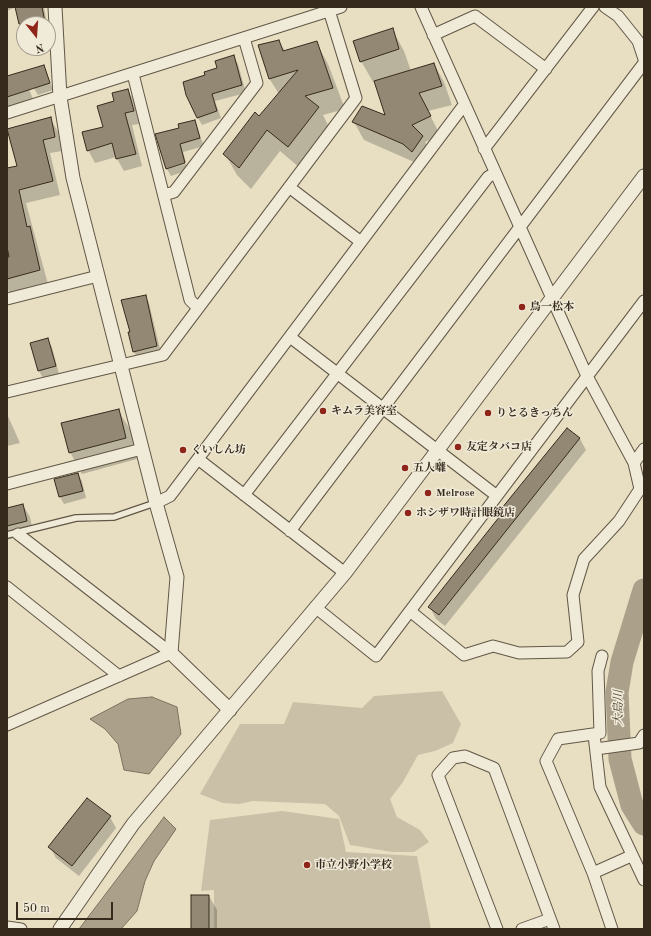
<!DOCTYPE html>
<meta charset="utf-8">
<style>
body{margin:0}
#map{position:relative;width:651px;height:936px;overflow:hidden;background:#e8dfc3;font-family:"Old Standard TT",serif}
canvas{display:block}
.frame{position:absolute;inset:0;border:8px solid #362a1d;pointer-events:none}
.north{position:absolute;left:16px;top:16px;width:40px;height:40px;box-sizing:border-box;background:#f0ead8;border:1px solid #a69d8d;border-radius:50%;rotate:163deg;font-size:11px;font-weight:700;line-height:16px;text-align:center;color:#362a1d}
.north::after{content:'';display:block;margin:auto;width:14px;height:18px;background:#8f2418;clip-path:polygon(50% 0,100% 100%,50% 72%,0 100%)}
.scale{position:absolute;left:16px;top:902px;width:97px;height:18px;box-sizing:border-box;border:2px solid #362a1d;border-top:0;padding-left:5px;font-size:12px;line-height:14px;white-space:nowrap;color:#362a1d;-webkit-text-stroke:3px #f0ead8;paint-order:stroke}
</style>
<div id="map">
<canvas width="651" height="936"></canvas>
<div class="frame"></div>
<div class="north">N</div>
<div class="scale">50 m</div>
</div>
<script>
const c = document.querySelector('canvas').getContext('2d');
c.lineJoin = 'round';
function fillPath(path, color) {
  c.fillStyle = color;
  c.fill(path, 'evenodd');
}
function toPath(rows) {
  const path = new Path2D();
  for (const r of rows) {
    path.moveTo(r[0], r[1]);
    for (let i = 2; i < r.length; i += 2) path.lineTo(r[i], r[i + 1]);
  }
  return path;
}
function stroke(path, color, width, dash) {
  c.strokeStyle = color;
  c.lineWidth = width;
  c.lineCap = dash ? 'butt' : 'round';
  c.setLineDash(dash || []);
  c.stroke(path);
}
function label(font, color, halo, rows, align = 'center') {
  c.font = font + ' "Old Standard TT","Noto Serif JP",serif';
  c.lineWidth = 3;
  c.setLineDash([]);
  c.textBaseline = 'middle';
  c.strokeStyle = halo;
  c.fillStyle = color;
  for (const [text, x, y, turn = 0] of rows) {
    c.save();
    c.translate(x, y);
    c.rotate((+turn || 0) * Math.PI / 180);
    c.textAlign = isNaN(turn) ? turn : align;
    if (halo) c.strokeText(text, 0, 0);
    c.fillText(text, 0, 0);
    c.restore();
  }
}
const green = toPath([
 [442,691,461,724,453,743,435,751,418,755,403,782,390,799,397,817,420,830,429,842,414,852,392,852,350,845,339,816,325,804,253,801,239,804,223,803,200,794,240,724,284,724,293,702,362,708,374,696],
 [282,811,339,819,346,852,417,856,431,929,214,929,214,890,201,891,210,820]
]);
const water = toPath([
 [152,697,177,707,181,734,149,774,124,770,118,744,105,729,90,719,128,699,152,697],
 [164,817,176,829,154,861,145,881,137,911,121,929,79,929,164,817]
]);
const shadow = toPath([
 [7,7,44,7,47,24,24,24,24,33,20,26,16,7,7,11],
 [392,29,404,51,411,71,434,64,444,82,452,105,428,111,440,135,425,142,433,155,422,169,414,162,364,140,354,122,387,117,375,82,373,82,361,61],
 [279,41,285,51,316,42,328,64,345,109,323,115,330,129,300,168,280,151,251,189,237,175,225,154,279,94,269,78],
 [233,56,238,64,246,93,215,101,221,118,202,125,198,118,206,76],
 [44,66,53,90,38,95,34,88],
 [7,77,27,85,34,101,7,111],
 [128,90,135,103,140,124,132,125,142,166,124,171,116,157,95,163,88,150,104,128,115,102],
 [50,118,58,132,62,151,50,153,60,195,26,203,48,284,10,293,7,288,7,258,10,258,7,237,7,169,19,167],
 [194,121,204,146,183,152,186,162,167,167,181,129],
 [186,164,188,170,171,176,167,169],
 [145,296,149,303,161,353,138,359,134,352,131,332],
 [48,340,52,347,59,374,43,378,39,371,32,344],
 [118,410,131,431,137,459,82,474,70,452],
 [7,414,20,443,7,446],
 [567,429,580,439,586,450,445,626,436,619,430,607,500,518,498,514],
 [78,474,82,481,86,498,64,504,60,497,56,480],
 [23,505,30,517,33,532,7,540,7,509],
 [110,817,116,828,79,876,56,858,50,847],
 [209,896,217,910,217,929,192,929]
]);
const river = toPath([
 [644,590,622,662,617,692,620,759,632,805,644,824]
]);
const building = toPath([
 [15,7,42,7,45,22,19,24,15,7],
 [393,28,399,49,360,62,353,41,393,28],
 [279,40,283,51,317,41,333,88,305,96,319,107,288,147,267,130,239,168,223,154,255,112,259,116,298,70,269,79,258,45,279,40],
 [234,55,242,85,212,94,217,111,197,118,186,95,183,82,205,75,204,72,217,68,215,61,234,55],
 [434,63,442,86,419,93,431,116,412,125,423,136,412,152,403,144,352,122,362,106,385,115,374,81,434,63],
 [44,65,50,83,7,97,7,76,44,65],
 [128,89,134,111,125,113,136,154,116,159,112,143,87,151,82,132,103,127,97,106,114,101,112,93,128,89],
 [51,117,55,137,43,140,53,181,19,190,27,227,30,226,40,270,7,279,7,257,9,257,7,247,7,168,17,166,7,129,51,117],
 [195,120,200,138,180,144,185,163,166,169,155,134,179,128,178,124,195,120],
 [146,295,157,346,133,352,128,332,130,332,121,300,146,295],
 [48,338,56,366,38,371,30,343,48,338],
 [119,409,126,438,69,453,61,423,119,409],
 [567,428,580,438,439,615,428,607,500,516,497,514,567,428],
 [78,473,83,491,59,497,54,479,78,473],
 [23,504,27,521,7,526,7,508,23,504],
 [87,798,111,816,72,866,48,847,87,798],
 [191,895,209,895,209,929,191,929,191,895]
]);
const service = toPath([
 [7,535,76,518,114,517,155,503]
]);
const minor = toPath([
 [605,7,618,16,638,41,644,59],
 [433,35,475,16,546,69],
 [133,74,190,300,198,308],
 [7,113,341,7],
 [484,149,593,7],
 [289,187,361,242],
 [164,195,174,192,257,83,244,38],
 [7,299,98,276],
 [290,337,497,496],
 [7,392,163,355,356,98,328,7],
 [198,459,345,573],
 [634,463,644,449],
 [7,484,142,449],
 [244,495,488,177,495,173],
 [156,503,170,496,464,105],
 [290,531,644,63],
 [7,587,119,676],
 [315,607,376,656,644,301],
 [410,611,464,655,493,646,519,653,567,652,578,642,573,595,584,559,619,521,640,489,634,463,587,376,421,7],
 [602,656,598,671,600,733,558,739,546,761,593,873,612,929],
 [7,725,171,653,18,534],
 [594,735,600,787,644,880],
 [596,749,639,743,644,735],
 [593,873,631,856],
 [7,927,21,929],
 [497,929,438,775,453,758,465,756,494,768,554,929],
 [522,929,550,919]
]);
const tertiary = toPath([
 [55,7,60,97,73,178,156,503,177,577,171,653,230,710],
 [60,929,133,824,345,573,644,176]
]);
const markers = [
 [522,307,4,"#8f2418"],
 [323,411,4,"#8f2418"],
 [488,413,4,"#8f2418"],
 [458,447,4,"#8f2418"],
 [183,450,4,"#8f2418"],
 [405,468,4,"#8f2418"],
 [428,493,4,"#8f2418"],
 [408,513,4,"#8f2418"],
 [307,865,4,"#8f2418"]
];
const poiNames = [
 ["鳥一松本",530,307],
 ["キムラ美容室",331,411],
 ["りとるきっちん",496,413],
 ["友定タバコ店",466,447],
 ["くいしん坊",191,450],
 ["五人囃",413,468],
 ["Melrose",436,493],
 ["ホシザワ時計眼鏡店",416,513],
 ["市立小野小学校",315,865]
];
const waterNames = [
 ["大島川",619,708,-90]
];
fillPath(green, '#cac0a7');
fillPath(water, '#aba18b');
stroke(water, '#7c715f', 1);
fillPath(shadow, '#0003');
stroke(river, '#aba18b', 23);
fillPath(building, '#938873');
stroke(building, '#362a1d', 1);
stroke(service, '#625746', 8);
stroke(minor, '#625746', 13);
stroke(tertiary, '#625746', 15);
stroke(service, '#f0ead8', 5.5);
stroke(minor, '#f0ead8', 11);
stroke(tertiary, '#f0ead8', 13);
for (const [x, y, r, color] of markers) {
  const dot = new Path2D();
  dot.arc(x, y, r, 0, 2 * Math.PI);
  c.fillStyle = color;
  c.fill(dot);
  stroke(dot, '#f0ead8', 1.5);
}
label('bold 11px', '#362a1d', '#f0ead8', poiNames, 'left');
label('italic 12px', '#594e3e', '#f0ead8', waterNames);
</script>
